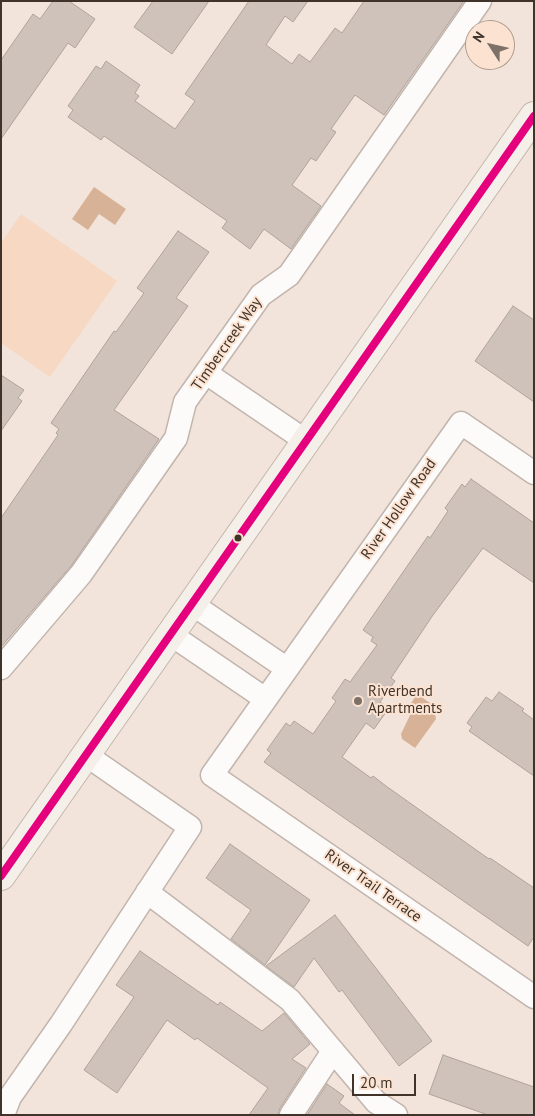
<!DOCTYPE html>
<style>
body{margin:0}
#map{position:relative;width:535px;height:1116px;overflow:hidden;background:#f2e4db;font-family:"PT Sans",sans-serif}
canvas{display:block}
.frame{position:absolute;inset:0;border:2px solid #3f332a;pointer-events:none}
.north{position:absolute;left:465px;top:20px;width:50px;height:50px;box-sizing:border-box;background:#fce3d1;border:1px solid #b09d8e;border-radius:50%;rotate:305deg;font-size:14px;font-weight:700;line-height:20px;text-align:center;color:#3f332a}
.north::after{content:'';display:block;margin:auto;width:18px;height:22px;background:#7e7168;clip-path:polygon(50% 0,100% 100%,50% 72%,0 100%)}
.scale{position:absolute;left:352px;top:1074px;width:64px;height:22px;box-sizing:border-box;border:2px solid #3f332a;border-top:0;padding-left:6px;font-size:15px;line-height:18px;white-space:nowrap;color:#3f332a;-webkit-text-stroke:4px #fce3d1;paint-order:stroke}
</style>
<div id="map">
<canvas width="535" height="1116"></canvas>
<div class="frame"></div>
<div class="north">N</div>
<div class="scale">20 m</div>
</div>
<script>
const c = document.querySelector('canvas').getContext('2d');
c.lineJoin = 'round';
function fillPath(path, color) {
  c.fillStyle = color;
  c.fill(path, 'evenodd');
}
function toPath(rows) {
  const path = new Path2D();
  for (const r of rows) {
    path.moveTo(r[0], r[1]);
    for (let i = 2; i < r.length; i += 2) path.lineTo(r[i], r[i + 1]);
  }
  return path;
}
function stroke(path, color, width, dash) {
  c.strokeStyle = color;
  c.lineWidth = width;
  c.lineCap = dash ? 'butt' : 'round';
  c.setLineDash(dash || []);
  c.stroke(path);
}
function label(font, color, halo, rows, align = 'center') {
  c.font = font + ' "PT Sans",sans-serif';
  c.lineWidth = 4;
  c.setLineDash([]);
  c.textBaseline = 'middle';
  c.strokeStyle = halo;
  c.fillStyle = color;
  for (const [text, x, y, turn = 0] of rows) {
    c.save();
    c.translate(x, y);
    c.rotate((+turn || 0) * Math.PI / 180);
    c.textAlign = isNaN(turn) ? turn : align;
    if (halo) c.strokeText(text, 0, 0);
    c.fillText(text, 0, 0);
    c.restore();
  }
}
const green = toPath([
 [21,214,117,281,50,377,1,343,1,243]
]);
const water = toPath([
 [94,187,126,209,115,225,99,214,88,230,72,219],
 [417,694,433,705,436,719,415,748,402,739,401,734,412,711,408,708]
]);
const building = toPath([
 [53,1,69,1,95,19,75,48,68,43,1,139,1,60,33,14,40,19,53,1],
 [153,1,209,1,172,54,134,27,153,1],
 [249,1,308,1,293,22,285,16,266,45,292,64,299,54,310,62,335,28,342,33,364,1,464,1,384,115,355,95,331,129,336,132,316,161,311,158,292,185,321,206,291,249,264,229,250,249,222,228,227,221,104,136,101,140,68,117,73,110,68,106,96,66,101,69,106,61,140,85,135,93,139,96,135,101,175,129,195,101,185,94,249,1],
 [178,231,209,252,176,298,188,306,114,410,159,439,71,566,1,647,1,518,58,435,56,433,59,429,51,423,114,331,116,332,144,293,137,288,178,231],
 [513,306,534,320,534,402,475,361,513,306],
 [1,375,24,390,18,398,22,401,1,431,1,375],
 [471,479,534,523,534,583,483,548,433,615,391,678,395,681,380,702,389,708,374,729,366,723,342,757,371,778,373,776,386,786,489,859,490,858,534,888,534,937,528,946,264,762,271,753,267,750,286,723,290,726,294,721,313,734,336,701,332,698,345,679,350,682,377,645,371,641,373,637,363,630,428,536,430,538,448,511,445,508,462,484,465,487,471,479],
 [499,692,524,709,522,711,534,720,534,776,469,731,472,727,467,723,486,697,492,701,499,692],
 [230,844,310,900,265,965,231,939,251,910,206,878,230,844],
 [335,915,432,1041,399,1066,342,990,339,992,314,958,294,987,266,966,335,915],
 [140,951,218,1005,220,1002,262,1031,284,1013,310,1044,292,1059,306,1068,280,1108,278,1115,249,1115,268,1088,197,1038,195,1040,167,1020,117,1093,84,1070,134,997,116,985,140,951],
 [443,1055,534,1087,534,1115,488,1115,429,1094,443,1055],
 [327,1084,344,1096,339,1103,355,1115,307,1115,327,1084]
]);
const minor = toPath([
 [206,373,306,441],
 [534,473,461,423,212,775,534,997],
 [192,604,286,668],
 [170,634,264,698],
 [1,668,81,574,176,438,185,402,261,295,289,275,480,1],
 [147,892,290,1000,376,1102,396,1115],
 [3,1115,10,1097,61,1024,190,827,86,755],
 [291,1115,333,1051]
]);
const major = toPath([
 [1,876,534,116]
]);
const bus1 = toPath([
 [1,876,534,116]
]);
const markers = [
 [238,538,4.5,"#3f332a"],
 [358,701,5,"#7e7168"]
];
const streetNames = [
 ["Timbercreek Way",227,344,-55],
 ["River Hollow Road",399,509,-55],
 ["River Trail Terrace",373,886,35]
];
const poiNames = [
 ["Riverbend",368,692],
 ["Apartments",368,709]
];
fillPath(green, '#f6d8c3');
fillPath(water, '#d8b296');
fillPath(building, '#cec2bb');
stroke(building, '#aea39b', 1);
stroke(minor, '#c1b5ad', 25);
stroke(major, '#c5b7ac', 30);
stroke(minor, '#fdfbfa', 22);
stroke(major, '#f5efea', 28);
stroke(bus1, '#e5007d', 8);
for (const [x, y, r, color] of markers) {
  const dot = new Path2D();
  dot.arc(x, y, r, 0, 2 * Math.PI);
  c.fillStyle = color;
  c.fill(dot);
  stroke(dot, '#fce3d1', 2);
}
label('15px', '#3f332a', '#fce3d1', streetNames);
label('15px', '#3f332a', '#fce3d1', poiNames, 'left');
</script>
